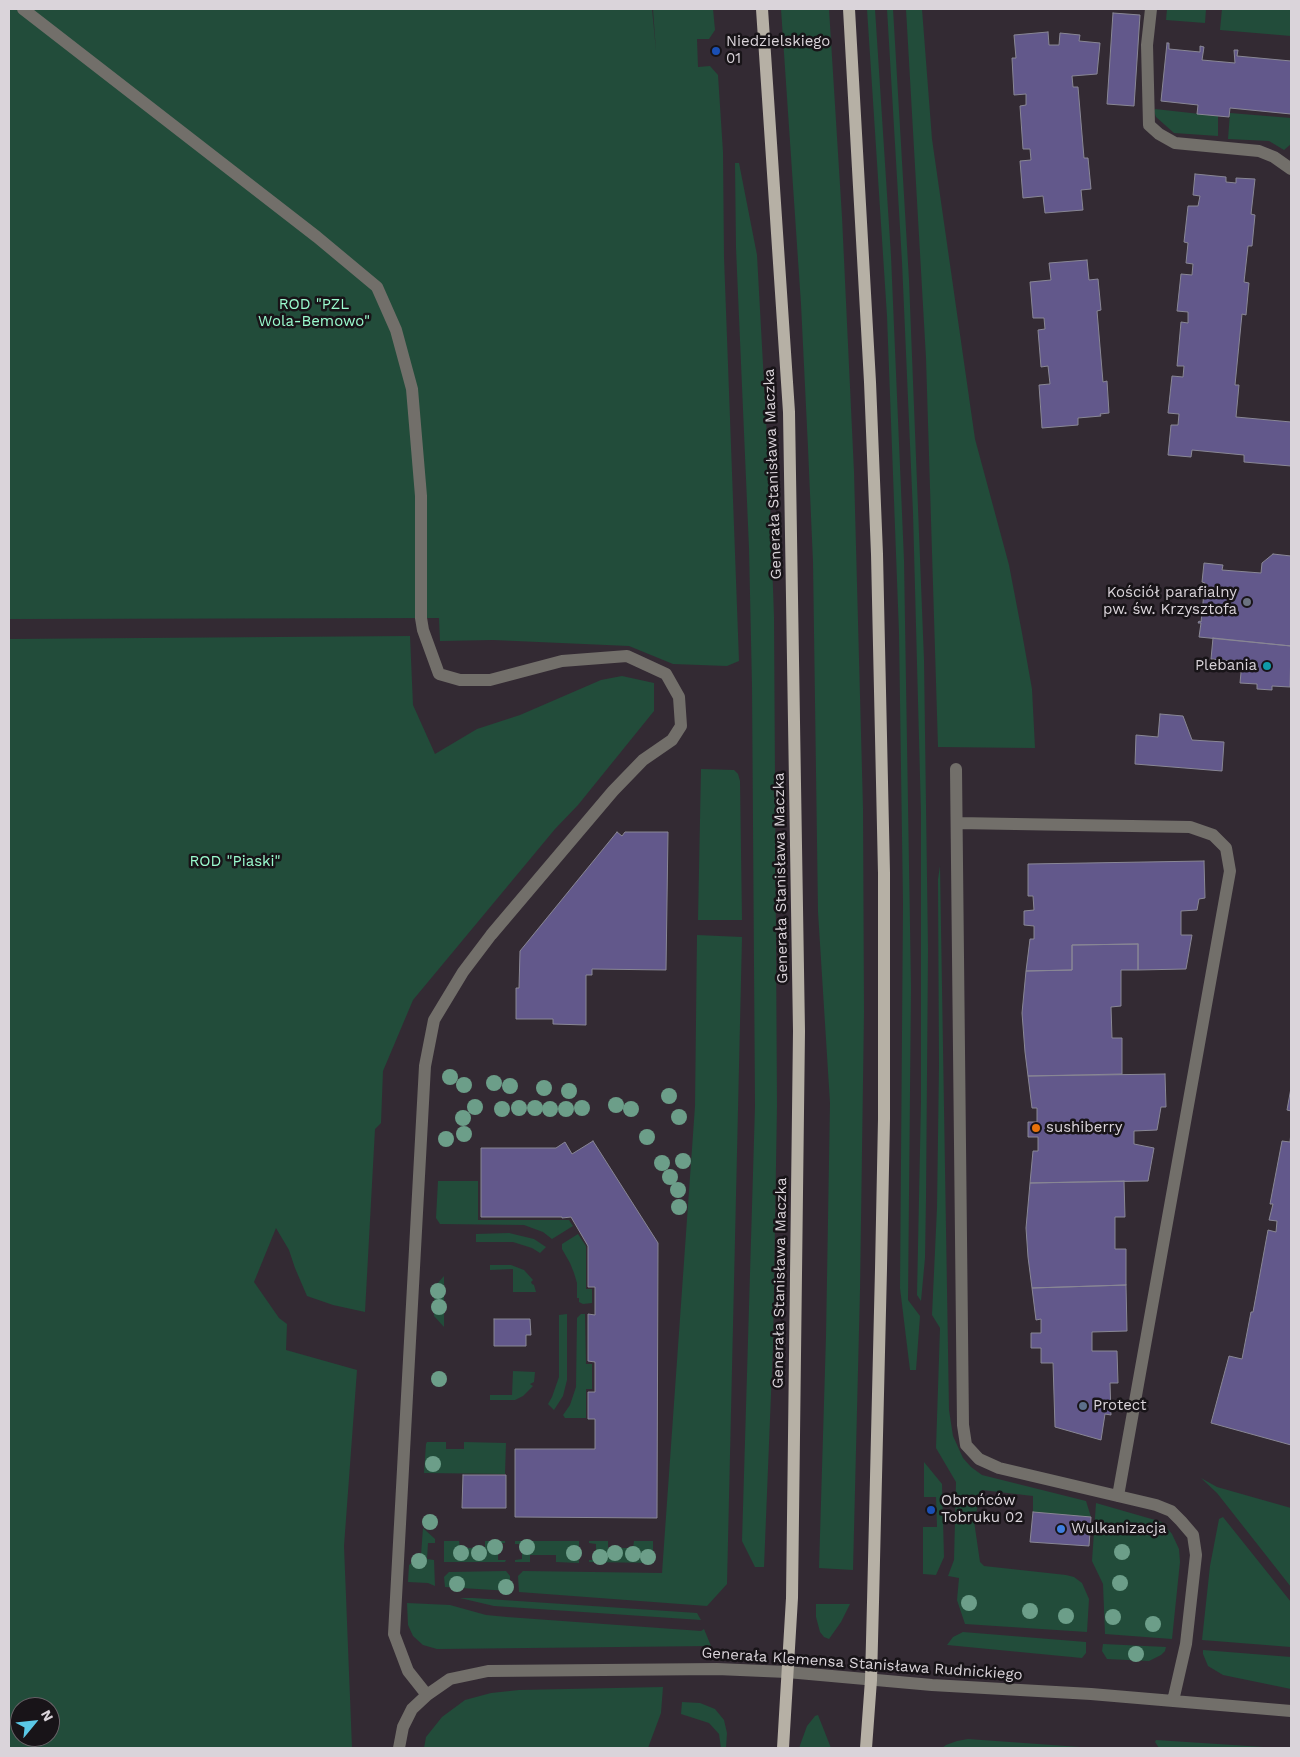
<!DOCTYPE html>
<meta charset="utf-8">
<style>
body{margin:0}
#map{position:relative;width:1300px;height:1757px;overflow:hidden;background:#332a33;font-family:"Work Sans",sans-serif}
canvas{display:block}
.frame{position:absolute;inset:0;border:10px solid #dad4da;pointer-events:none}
.north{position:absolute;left:10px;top:1697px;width:50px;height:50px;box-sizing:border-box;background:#181418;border:1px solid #666166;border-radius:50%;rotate:62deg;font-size:14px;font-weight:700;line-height:20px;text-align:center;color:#dad4da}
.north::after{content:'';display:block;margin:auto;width:18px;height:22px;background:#5ac8e6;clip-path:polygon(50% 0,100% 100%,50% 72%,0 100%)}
</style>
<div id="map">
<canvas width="1300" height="1757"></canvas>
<div class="frame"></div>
<div class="north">N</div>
</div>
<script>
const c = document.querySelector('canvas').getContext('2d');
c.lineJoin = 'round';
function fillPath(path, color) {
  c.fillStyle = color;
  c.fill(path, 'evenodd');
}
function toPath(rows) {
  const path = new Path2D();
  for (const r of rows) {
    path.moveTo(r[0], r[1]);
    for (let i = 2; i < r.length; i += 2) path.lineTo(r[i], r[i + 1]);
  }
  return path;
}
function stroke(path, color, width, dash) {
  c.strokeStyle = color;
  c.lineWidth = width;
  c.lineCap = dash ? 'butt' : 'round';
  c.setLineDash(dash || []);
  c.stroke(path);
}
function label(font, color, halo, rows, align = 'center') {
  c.font = font + ' "Work Sans",sans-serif';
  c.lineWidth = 5;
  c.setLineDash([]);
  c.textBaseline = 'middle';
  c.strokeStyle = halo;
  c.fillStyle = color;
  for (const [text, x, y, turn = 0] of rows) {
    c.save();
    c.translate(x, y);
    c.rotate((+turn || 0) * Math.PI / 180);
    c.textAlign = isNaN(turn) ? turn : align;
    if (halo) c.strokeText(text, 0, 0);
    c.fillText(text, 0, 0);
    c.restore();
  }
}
const green = toPath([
 [9,9,652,9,656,51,653,9,713,9,715,30,709,39,697,39,698,67,710,66,718,75,723,152,724,257,739,661,727,666,673,664,629,646,493,640,440,641,439,618,9,619],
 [781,9,829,9,842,217,854,472,863,808,864,1012,860,1290,853,1570,819,1568,826,1336,830,1103,818,912,813,562,808,448,801,304],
 [867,9,875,9,891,256,904,560,911,987,908,1300,920,1316,916,1370,910,1370,900,1288,903,904,899,633,887,316],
 [887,9,893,9,909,280,924,660,928,950,926,1199,925,1258,921,1301,917,1295,921,1101,921,814,913,513,902,262],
 [906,9,922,9,932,139,975,439,1009,565,1022,633,1032,689,1035,748,938,747,926,358],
 [1167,9,1206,9,1205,23,1166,20],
 [1222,9,1291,9,1291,36,1220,30],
 [1155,109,1218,116,1218,136,1174,133,1156,117,1154,111],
 [1230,113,1291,118,1291,144,1284,150,1269,141,1228,139],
 [735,163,739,163,757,255,769,474,774,617,777,1105,773,1345,764,1567,755,1567,742,1541,755,1106,752,686,749,548,736,248],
 [410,636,413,705,435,754,477,729,520,715,601,680,622,676,654,683,654,711,578,805,555,829,413,1000,383,1071,381,1123,375,1129,365,1312,333,1305,307,1296,295,1268,289,1250,276,1228,254,1282,279,1318,287,1324,286,1350,357,1370,344,1546,352,1748,9,1748,9,639],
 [20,1707,50,1707,50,1737,20,1737],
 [701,769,734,770,738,774,740,781,742,920,698,920],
 [940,866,949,1410,953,1436,963,1458,971,1467,982,1475,1086,1501,1091,1517,1033,1512,1033,1496,982,1490,974,1521,980,1562,984,1566,1066,1575,1074,1577,1082,1583,1089,1599,1087,1632,965,1624,957,1600,959,1578,948,1576,954,1560,956,1482,936,1448,940,1328,932,1315,937,1208,939,1065,938,879],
 [697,935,742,937,727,1584,707,1606,519,1592,518,1576,523,1571,662,1573,695,1106],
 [438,1181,478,1181,478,1220,569,1220,573,1226,552,1239,543,1232,524,1225,440,1224,436,1218],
 [509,1233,534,1239,546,1247,540,1253,532,1248,513,1242,476,1242,476,1234],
 [578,1234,586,1246,586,1289,592,1289,592,1303,583,1304,579,1302,579,1298,577,1298,577,1283,574,1273,570,1263,562,1249,562,1244],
 [490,1265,511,1265,524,1270,533,1280,531,1282,532,1284,534,1285,536,1292,513,1292,513,1269,490,1270],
 [444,1276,444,1327,434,1316,434,1293,436,1285],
 [567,1314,567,1380,563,1396,554,1410,548,1404,552,1397,559,1377,559,1315],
 [581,1314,585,1314,586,1364,592,1364,592,1389,586,1389,586,1418,565,1418,563,1415,570,1405,576,1387,577,1318],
 [513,1371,535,1372,534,1382,530,1384,533,1386,523,1396,515,1400,490,1400,490,1395,512,1395],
 [427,1442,446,1442,446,1449,464,1449,464,1442,506,1443,505,1474,424,1473,426,1444],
 [924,1462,942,1484,944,1557,936,1575,923,1574,923,1527,937,1527,936,1497,924,1497],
 [1201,1478,1217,1487,1291,1508,1291,1587,1217,1493],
 [1096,1503,1162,1522,1172,1534,1179,1549,1180,1562,1172,1639,1105,1634,1103,1584,1092,1561],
 [1223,1517,1291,1602,1291,1647,1202,1640,1210,1566,1219,1519],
 [423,1528,435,1539,435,1543,428,1543,427,1559,434,1560,435,1586,428,1583,408,1582,409,1565,421,1555],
 [444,1541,459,1541,460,1548,485,1548,485,1541,505,1541,505,1543,498,1543,498,1560,506,1560,505,1562,444,1562],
 [515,1541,579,1541,579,1563,556,1562,556,1555,530,1555,530,1562,515,1562,515,1560,522,1559,522,1544,515,1544],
 [589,1541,608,1541,608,1548,633,1548,634,1541,653,1541,653,1563,589,1562,589,1560,596,1560,596,1544,589,1543],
 [506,1571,510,1576,510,1591,445,1587,444,1577,449,1572],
 [460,1598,473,1598,697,1613,701,1620,494,1606],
 [407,1603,450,1605,486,1615,507,1617,701,1631,704,1629,711,1646,437,1649,423,1645,413,1636,408,1625],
 [816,1604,850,1604,841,1622,829,1639,824,1637,820,1632,816,1617],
 [963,1632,1086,1642,1086,1653,1082,1658,947,1645,953,1637],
 [1103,1644,1166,1647,1165,1651,1161,1655,1149,1661,1107,1659,1102,1651],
 [1203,1650,1291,1657,1291,1689,1223,1675,1208,1666,1203,1654],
 [663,1687,661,1713,648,1748,424,1748,426,1737,442,1717,465,1700,491,1693,519,1690],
 [682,1702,700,1703,715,1709,724,1720,727,1733,726,1748,721,1748,719,1734,709,1723,681,1714],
 [818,1715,831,1748,799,1748,807,1726,815,1716],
 [968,1739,1080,1747,1080,1748,942,1748,946,1745,957,1741],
 [1156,1740,1279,1748,1159,1748,1155,1742]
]);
const building = toPath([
 [1113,13,1140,15,1134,106,1107,104,1113,13],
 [1048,32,1049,45,1059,45,1060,33,1080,35,1079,41,1100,43,1097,74,1072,76,1073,87,1078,87,1084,158,1088,158,1091,189,1081,190,1083,210,1045,213,1043,196,1023,198,1020,161,1031,160,1030,149,1023,149,1020,106,1026,105,1026,94,1014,95,1012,58,1016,58,1014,35,1048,32],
 [1167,43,1169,43,1169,49,1200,52,1200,46,1204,47,1202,60,1235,63,1234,50,1238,50,1237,56,1291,61,1291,114,1230,108,1229,117,1197,114,1198,105,1161,101,1167,43],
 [1195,174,1226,177,1226,182,1236,183,1236,178,1255,179,1251,214,1255,215,1252,246,1248,246,1244,282,1249,283,1246,315,1242,314,1235,385,1239,385,1236,417,1291,422,1291,466,1244,462,1244,455,1192,450,1191,457,1168,455,1171,425,1178,425,1179,414,1168,413,1172,376,1183,377,1184,366,1177,366,1181,322,1188,323,1188,312,1177,311,1181,274,1192,275,1193,264,1186,263,1188,243,1184,242,1188,206,1198,206,1200,196,1193,195,1195,174],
 [1087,260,1089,280,1098,279,1101,310,1097,311,1103,382,1107,381,1109,413,1100,414,1101,416,1078,418,1078,425,1042,428,1039,385,1050,384,1048,366,1041,367,1038,330,1045,329,1044,318,1033,318,1030,282,1051,280,1049,263,1087,260],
 [1273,554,1291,556,1291,646,1199,637,1201,623,1198,623,1199,621,1201,622,1205,583,1202,582,1204,563,1223,565,1222,570,1261,573,1262,563,1273,554],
 [1213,638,1291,646,1290,687,1272,686,1272,690,1257,689,1257,684,1240,683,1242,662,1211,659,1213,638],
 [1160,714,1183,716,1192,740,1224,742,1222,771,1135,764,1136,735,1158,737,1160,714],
 [617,832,622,836,625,832,668,832,666,970,592,969,592,975,586,975,586,1025,553,1024,553,1019,516,1019,516,988,519,988,520,951,617,832],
 [1204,861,1205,898,1199,899,1197,910,1181,911,1181,935,1192,935,1186,969,1138,970,1138,944,1072,945,1072,970,1026,971,1030,939,1034,939,1034,926,1024,925,1024,911,1034,910,1033,896,1028,896,1028,864,1204,861],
 [1138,944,1138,970,1121,970,1121,1006,1111,1007,1112,1038,1122,1038,1122,1074,1028,1076,1025,1052,1022,1013,1026,971,1072,970,1072,945,1138,944],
 [1165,1074,1166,1107,1161,1107,1157,1130,1134,1131,1134,1144,1154,1148,1148,1181,1030,1183,1033,1151,1038,1151,1038,1137,1028,1137,1028,1122,1037,1122,1037,1108,1032,1108,1028,1076,1165,1074],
 [1291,1088,1291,1111,1287,1110,1291,1088],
 [1291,1132,1291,1445,1211,1423,1229,1356,1242,1359,1251,1312,1253,1312,1268,1230,1276,1232,1277,1221,1269,1220,1273,1204,1270,1204,1282,1141,1290,1142,1291,1132],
 [593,1141,658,1243,657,1518,515,1517,515,1449,595,1449,595,1419,588,1419,588,1392,595,1392,595,1362,588,1361,588,1314,595,1315,595,1287,588,1287,588,1246,571,1217,562,1218,562,1217,481,1217,481,1148,556,1148,565,1142,572,1154,593,1141],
 [1124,1181,1125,1217,1115,1217,1115,1249,1126,1249,1126,1285,1032,1288,1028,1257,1026,1228,1030,1183,1124,1181],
 [1126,1285,1127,1331,1092,1332,1092,1351,1117,1351,1118,1383,1110,1383,1111,1415,1105,1414,1101,1440,1055,1427,1053,1363,1041,1363,1041,1348,1031,1348,1031,1333,1041,1333,1041,1319,1036,1320,1032,1288,1126,1285],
 [494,1319,530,1319,531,1335,526,1335,526,1346,494,1346,494,1319],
 [463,1475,506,1475,506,1508,462,1508,463,1475],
 [1033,1512,1091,1517,1089,1546,1030,1542,1033,1512]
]);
const minor = toPath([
 [23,9,317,237,377,287,396,330,412,389,421,496,421,618,423,630,439,674,460,680,490,680,562,661,627,656,666,674,679,697,681,726,672,740,643,760,613,791,491,935,463,972,434,1020,425,1066,394,1634,408,1671,427,1695],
 [1151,9,1147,45,1149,125,1159,134,1175,143,1259,151,1274,157,1291,169],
 [956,769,963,1425,966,1445,979,1459,999,1468,1156,1505,1171,1511,1181,1521,1193,1535,1196,1555,1186,1644,1173,1701],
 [957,823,1190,827,1213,835,1226,848,1230,871,1118,1496],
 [399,1748,403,1727,412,1709,427,1695,450,1679,488,1671,717,1669,787,1672,932,1685,1091,1694,1291,1711]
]);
const major = toPath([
 [762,9,789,412,799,1031,792,1598,783,1748],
 [849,9,870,382,877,554,884,873,884,1119,881,1269,873,1602,871,1680,866,1748]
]);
const trees = [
 [450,1077],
 [494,1083],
 [464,1085],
 [510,1086],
 [544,1088],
 [569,1091],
 [669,1096],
 [616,1105],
 [475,1107],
 [519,1108],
 [535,1108],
 [582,1108],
 [502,1109],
 [550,1109],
 [566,1109],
 [631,1109],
 [679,1117],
 [463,1118],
 [464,1134],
 [647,1137],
 [446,1139],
 [683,1161],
 [662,1163],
 [670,1177],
 [678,1190],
 [679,1207],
 [438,1291],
 [439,1307],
 [439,1379],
 [433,1464],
 [430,1522],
 [495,1547],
 [527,1547],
 [1122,1552],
 [461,1553],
 [479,1553],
 [574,1553],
 [615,1553],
 [633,1554],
 [600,1557],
 [648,1557],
 [419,1561],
 [1120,1583],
 [457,1584],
 [506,1587],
 [969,1603],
 [1030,1611],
 [1066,1616],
 [1113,1617],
 [1153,1624],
 [1136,1654]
];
const markers = [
 [716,51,5,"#1a4fb4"],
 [1247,602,5,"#6b7280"],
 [1267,666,5,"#0f9aa8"],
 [1036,1128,5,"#e8710a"],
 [1083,1406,5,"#5c6f8a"],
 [931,1510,5,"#1a4fb4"],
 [1061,1529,5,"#3f7fe0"]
];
const poiNames = [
 ["Niedzielskiego",726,42],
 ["01",726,59],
 ["Kościół parafialny",1237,593,"right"],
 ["pw. św. Krzysztofa",1237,610,"right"],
 ["Plebania",1257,666,"right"],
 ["sushiberry",1046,1128],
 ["Protect",1093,1406],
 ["Obrońców",941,1501],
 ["Tobruku 02",941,1518],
 ["Wulkanizacja",1071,1529]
];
const parkNames = [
 ["ROD \"PZL",314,305],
 ["Wola-Bemowo\"",314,322],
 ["ROD \"Piaski\"",235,862]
];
const streetNames = [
 ["Generała Stanisława Maczka",773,474,-92],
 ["Generała Stanisława Maczka",781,878,-91],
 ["Generała Stanisława Maczka",780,1283,-89],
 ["Generała Klemensa Stanisława Rudnickiego",862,1664,4]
];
fillPath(green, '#224c3a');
fillPath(building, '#62588b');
stroke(building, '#898795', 1);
stroke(minor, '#726f6a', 12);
stroke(major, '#b6b0a5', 12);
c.fillStyle = '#6c9e89';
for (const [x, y] of trees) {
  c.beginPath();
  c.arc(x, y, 8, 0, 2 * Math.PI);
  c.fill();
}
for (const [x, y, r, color] of markers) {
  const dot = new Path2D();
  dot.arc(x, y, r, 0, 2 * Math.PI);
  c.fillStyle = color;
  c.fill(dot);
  stroke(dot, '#181418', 2);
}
label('15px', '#dad4da', '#181418', poiNames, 'left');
label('15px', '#9bfccf', '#181418', parkNames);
label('15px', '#dad4da', '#181418', streetNames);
</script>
